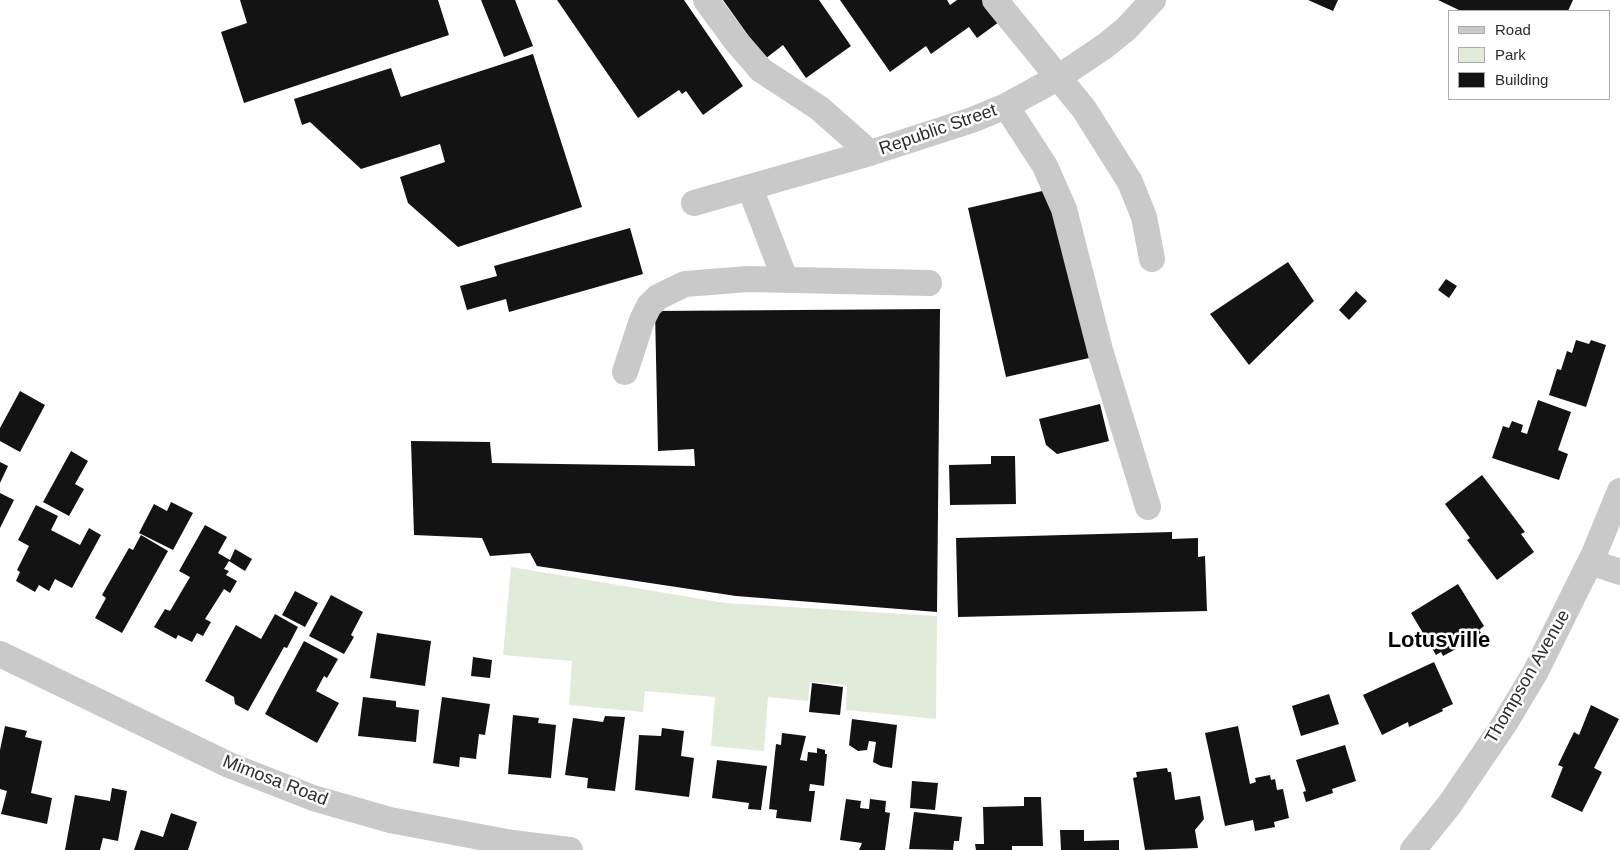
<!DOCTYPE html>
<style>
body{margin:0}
#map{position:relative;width:1620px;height:850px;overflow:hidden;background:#fff;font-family:Helvetica,sans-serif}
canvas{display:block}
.legend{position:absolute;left:1448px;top:10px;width:162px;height:90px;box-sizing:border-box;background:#fff;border:1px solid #ababab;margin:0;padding:6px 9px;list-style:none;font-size:15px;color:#2c2c2c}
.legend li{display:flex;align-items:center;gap:10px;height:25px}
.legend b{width:25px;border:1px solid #ababab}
</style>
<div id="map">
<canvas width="1620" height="850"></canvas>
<ul class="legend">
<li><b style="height:6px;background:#c9c9c9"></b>Road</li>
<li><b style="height:14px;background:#e2ebd9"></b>Park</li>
<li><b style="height:14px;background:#131313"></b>Building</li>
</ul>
</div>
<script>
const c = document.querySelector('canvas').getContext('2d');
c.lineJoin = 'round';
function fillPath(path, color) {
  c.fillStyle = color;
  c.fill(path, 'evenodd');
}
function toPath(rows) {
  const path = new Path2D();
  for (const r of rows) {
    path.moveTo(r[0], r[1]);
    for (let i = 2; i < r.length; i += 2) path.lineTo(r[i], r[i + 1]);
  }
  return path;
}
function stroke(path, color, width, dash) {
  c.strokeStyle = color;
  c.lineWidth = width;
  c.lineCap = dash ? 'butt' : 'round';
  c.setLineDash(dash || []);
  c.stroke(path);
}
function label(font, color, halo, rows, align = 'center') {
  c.font = font + ' Helvetica,sans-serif';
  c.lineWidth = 5;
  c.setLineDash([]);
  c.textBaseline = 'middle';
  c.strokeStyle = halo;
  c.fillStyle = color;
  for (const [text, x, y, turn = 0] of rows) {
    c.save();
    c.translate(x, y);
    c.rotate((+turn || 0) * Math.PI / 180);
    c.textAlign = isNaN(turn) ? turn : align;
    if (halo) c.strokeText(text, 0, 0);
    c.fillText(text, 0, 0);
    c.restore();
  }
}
const green = toPath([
 [511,567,725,603,937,616,936,719,846,710,847,685,810,682,808,701,768,697,764,751,711,746,715,697,645,691,643,712,569,705,572,661,503,655]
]);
const building = toPath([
 [240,0,438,0,449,35,244,103,221,32,247,23],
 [481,0,515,0,533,46,504,57],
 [557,0,684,0,743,86,703,115,686,91,682,94,679,90,638,118],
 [723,0,819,0,851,46,806,78,783,45,765,59],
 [840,0,947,0,950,5,957,0,984,0,999,22,977,38,969,27,931,54,926,46,890,72],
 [1308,0,1338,0,1333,11],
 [1438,0,1573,0,1568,11,1461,11],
 [533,54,582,207,458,247,408,203,400,177,445,162,440,144,361,169,310,122,302,125,294,99,391,68,401,97],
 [1051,189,1089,358,1006,377,968,208],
 [630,228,643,274,509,312,506,299,467,310,460,286,497,276,494,266],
 [1288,262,1314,301,1249,365,1210,314],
 [1446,279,1457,286,1449,298,1438,290],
 [1356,291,1367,301,1349,320,1339,310],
 [940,309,937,612,736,596,537,566,530,553,490,556,482,538,414,535,411,441,490,442,492,463,695,466,694,449,658,451,655,311],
 [1576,340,1589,344,1591,340,1606,345,1586,407,1549,395,1557,369,1561,370,1567,351,1572,353],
 [20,391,45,405,20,452,0,441,0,428],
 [1538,400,1571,412,1558,450,1568,454,1559,480,1492,458,1503,426,1509,428,1512,421,1523,425,1521,432,1527,434],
 [1100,404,1109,441,1057,454,1046,445,1039,419],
 [71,451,88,461,75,484,84,489,69,516,43,502],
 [991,456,1015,456,1016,504,950,505,949,465,991,464],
 [0,462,8,466,0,483],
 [1482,475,1525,532,1521,534,1534,552,1497,580,1467,540,1470,538,1445,504],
 [0,493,14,500,0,528],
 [171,502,193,513,173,550,139,533,154,504,167,511],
 [36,505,58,516,51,530,80,545,89,528,101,535,72,588,55,579,49,591,39,585,35,592,16,581,20,572,17,570,29,546,18,540],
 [205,525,227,537,218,553,230,560,235,549,252,559,245,571,229,561,224,569,229,571,226,575,237,581,230,593,224,589,205,619,211,622,203,636,197,633,192,642,178,635,176,639,154,627,165,609,170,611,190,577,179,571],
 [1172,532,1172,539,1198,538,1198,557,1205,556,1207,611,958,617,956,538],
 [141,535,168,551,122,633,95,618,106,598,102,595,129,548,133,550],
 [1458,584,1484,626,1479,630,1481,633,1469,641,1466,638,1454,645,1456,649,1443,656,1441,652,1436,655,1411,613],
 [295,591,318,603,305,627,282,615],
 [331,595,363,612,351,635,354,637,344,654,309,636],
 [275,614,298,627,287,648,284,647,248,711,235,704,234,697,205,681,236,625,261,639],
 [377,633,431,641,425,686,370,678],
 [304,641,338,659,327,678,324,676,316,691,339,703,317,743,265,714],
 [473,657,492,660,490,678,471,676],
 [1434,662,1453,704,1442,709,1443,711,1409,727,1408,722,1382,735,1363,695],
 [812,683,843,687,840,715,809,712],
 [1329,694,1339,724,1301,736,1292,706],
 [363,697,396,701,396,707,419,710,416,742,358,736],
 [442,697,490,704,485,735,479,734,476,759,460,757,459,767,433,763],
 [1591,705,1619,719,1594,768,1602,772,1582,812,1551,797,1563,767,1558,765,1574,732,1579,735],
 [513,715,539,718,538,723,556,725,551,778,508,774],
 [605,716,625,717,615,791,587,788,588,778,565,775,573,718,603,722],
 [852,719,897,725,892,768,881,766,873,762,876,742,869,741,867,750,858,751,849,745],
 [5,726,27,731,25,737,42,741,31,793,52,798,47,824,1,814,7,791,0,789,0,750],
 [1238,726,1250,784,1256,782,1255,778,1270,775,1271,780,1275,779,1277,790,1283,789,1289,818,1274,822,1275,827,1255,831,1253,820,1225,826,1205,733],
 [662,728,684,731,681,756,694,758,689,797,635,790,639,735,661,736],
 [782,733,806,736,800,760,807,761,808,752,817,753,817,748,825,750,825,754,827,754,824,786,810,784,809,791,815,791,811,822,776,818,777,810,769,809,776,744,781,745],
 [1345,745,1356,781,1332,789,1333,793,1306,802,1303,792,1306,791,1296,760],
 [717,760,767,766,761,810,748,809,749,803,712,798],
 [1167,768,1168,772,1171,772,1175,800,1200,796,1204,819,1195,830,1198,848,1145,850,1133,778,1137,777,1136,772],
 [912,781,938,783,935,810,910,808],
 [112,788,127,791,118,841,103,838,100,850,65,850,75,795,110,801],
 [1024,797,1041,797,1043,846,1012,846,1012,843,1003,843,1012,843,1012,850,976,850,975,844,984,844,983,807,1024,806],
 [846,799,861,801,860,808,869,809,870,799,886,801,885,812,890,813,885,850,859,850,862,843,840,840],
 [914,812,962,817,959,841,954,841,953,850,909,849],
 [171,813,197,822,188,850,134,850,141,830,163,837],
 [1060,830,1084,830,1084,841,1119,840,1119,850,1061,850]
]);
const minor = toPath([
 [706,0,736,41,761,70,819,108,870,153],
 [995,0,1084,109,1130,182,1144,217,1152,259],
 [1006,106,1045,166,1064,209,1100,350,1148,507],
 [750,188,785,279],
 [694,203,870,153,972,120,1006,106,1059,77,1105,46,1126,29,1153,0],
 [625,372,642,320,649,306,658,297,685,284,748,279,929,283],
 [1590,562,1620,572],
 [0,654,229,765,313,798,390,820,512,843,570,850],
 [1413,850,1450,804,1505,723,1536,671,1594,554,1620,491]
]);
const streetNames = [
 ["Republic Street",938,130,-19],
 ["Thompson Avenue",1528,677,-60],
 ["Mimosa Road",275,781,21]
];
const districtNames = [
 ["Lotusville",1439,641]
];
fillPath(green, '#e2ebd9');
fillPath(building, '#131313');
stroke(minor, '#c9c9c9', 26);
label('18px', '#2c2c2c', '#fff', streetNames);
label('bold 22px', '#000', '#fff', districtNames);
</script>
